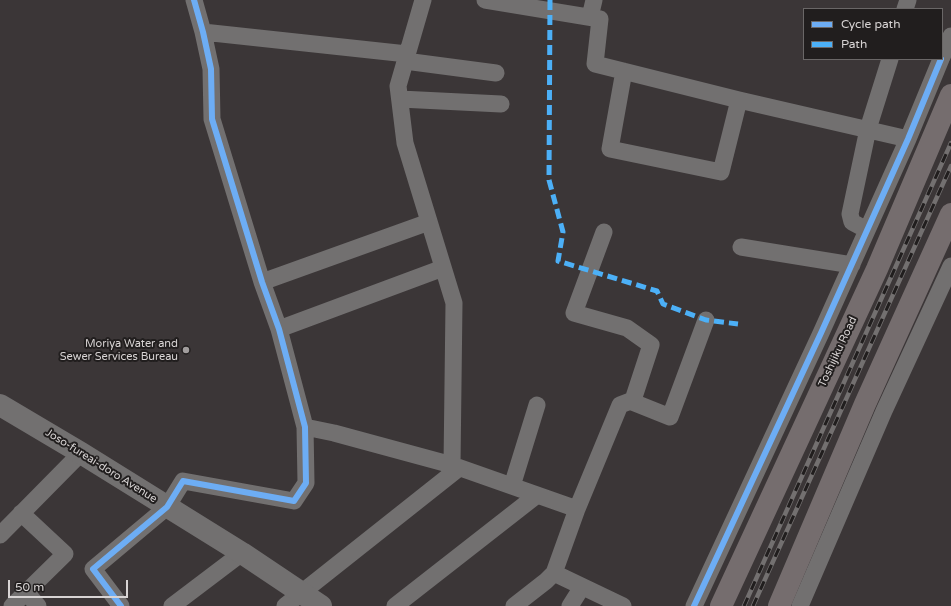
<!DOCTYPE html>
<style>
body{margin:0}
#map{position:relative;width:951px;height:606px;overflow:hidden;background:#3b3637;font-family:"Varela Round",sans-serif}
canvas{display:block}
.legend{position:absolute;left:803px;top:8px;width:140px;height:52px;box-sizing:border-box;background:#211e1e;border:1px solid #6a6767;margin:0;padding:5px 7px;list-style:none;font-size:12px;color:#d8d4d4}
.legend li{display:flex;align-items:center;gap:8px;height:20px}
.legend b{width:20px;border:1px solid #6a6767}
.scale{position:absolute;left:8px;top:580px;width:120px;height:18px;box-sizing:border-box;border:2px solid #d8d4d4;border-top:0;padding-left:5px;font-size:12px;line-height:14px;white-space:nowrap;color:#d8d4d4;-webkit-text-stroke:3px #211e1e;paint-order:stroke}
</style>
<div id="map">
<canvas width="951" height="606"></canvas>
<ul class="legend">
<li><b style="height:5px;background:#6dadf4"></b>Cycle path</li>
<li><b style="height:5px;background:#4cb0f7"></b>Path</li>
</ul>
<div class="scale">50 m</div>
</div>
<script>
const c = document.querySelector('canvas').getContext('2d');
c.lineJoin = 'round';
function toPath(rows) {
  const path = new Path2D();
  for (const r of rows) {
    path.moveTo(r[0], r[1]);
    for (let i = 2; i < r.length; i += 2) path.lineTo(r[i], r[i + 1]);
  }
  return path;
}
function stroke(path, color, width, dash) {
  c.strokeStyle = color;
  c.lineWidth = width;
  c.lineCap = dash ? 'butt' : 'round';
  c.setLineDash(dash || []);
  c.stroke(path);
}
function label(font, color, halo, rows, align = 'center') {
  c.font = font + ' "Varela Round",sans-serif';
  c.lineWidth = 4;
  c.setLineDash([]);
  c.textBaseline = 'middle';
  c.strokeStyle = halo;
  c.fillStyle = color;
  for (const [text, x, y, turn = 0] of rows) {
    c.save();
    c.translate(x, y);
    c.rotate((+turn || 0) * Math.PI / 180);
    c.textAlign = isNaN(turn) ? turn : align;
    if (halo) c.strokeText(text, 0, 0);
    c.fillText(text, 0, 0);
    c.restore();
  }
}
const street = toPath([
 [423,0,398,86,405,143,454,303,452,465],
 [485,0,600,19,595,64,739,100,908,139],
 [905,9,908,0],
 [590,17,594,0],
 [203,32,407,54],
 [942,57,951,36],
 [405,61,496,73],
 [624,71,610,149,721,172,739,100],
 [400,99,501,104],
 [867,230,852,222,850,214,868,129,890,59],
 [741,247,852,265],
 [262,282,429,222],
 [279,329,443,268],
 [630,401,670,417,706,320],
 [305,427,334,433,452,465,577,509],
 [512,486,537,405],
 [0,535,81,453],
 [554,573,623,606],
 [26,592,38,606],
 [12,606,65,554,21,513],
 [121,606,93,569,167,507,183,481,294,501,306,483,305,427,279,329,262,282,212,119,211,69,203,32,194,0],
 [172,606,242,553],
 [285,606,459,468],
 [395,606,537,495],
 [514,606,546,581,554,573,577,509,620,405,633,400,651,345,627,328,574,313,604,232],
 [570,606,582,587],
 [694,606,821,333,908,139,941,59],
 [800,606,884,411,951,266]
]);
const secondary = toPath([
 [0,405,81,453,242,553,321,606]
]);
const primary = toPath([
 [721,606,877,269,951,95],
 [779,606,865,404,951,214]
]);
const rail = toPath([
 [744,606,951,143],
 [753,606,951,166]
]);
const quiet = toPath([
 [550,0,549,180,563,232,558,261,657,291,663,304,706,320,738,324]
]);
const cycleway = toPath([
 [121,606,93,569,167,507,183,481,294,501,306,483,305,427,279,329,262,282,212,119,211,69,203,32,194,0],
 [694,606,821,333,908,139,941,59]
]);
const markers = [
 [186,350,4,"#a19d9d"]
];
const poiNames = [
 ["Moriya Water and",178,344],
 ["Sewer Services Bureau",178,357]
];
const streetNames = [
 ["Toshijiku Road",838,352,-65],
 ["Joso-fureai-doro Avenue",101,466,32]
];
stroke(street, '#727070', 17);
stroke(secondary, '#727070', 22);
stroke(primary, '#756d6e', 22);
stroke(rail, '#737070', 4.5);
stroke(rail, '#211e1e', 3, [9]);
stroke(quiet, '#4cb0f7', 5, [10, 5]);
stroke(cycleway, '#6dadf4', 6);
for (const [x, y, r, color] of markers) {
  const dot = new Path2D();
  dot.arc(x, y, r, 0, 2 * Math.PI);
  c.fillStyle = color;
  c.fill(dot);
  stroke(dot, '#211e1e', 1.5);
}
label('11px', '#d8d4d4', '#211e1e', poiNames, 'right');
label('11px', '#d8d4d4', '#211e1e', streetNames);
</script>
